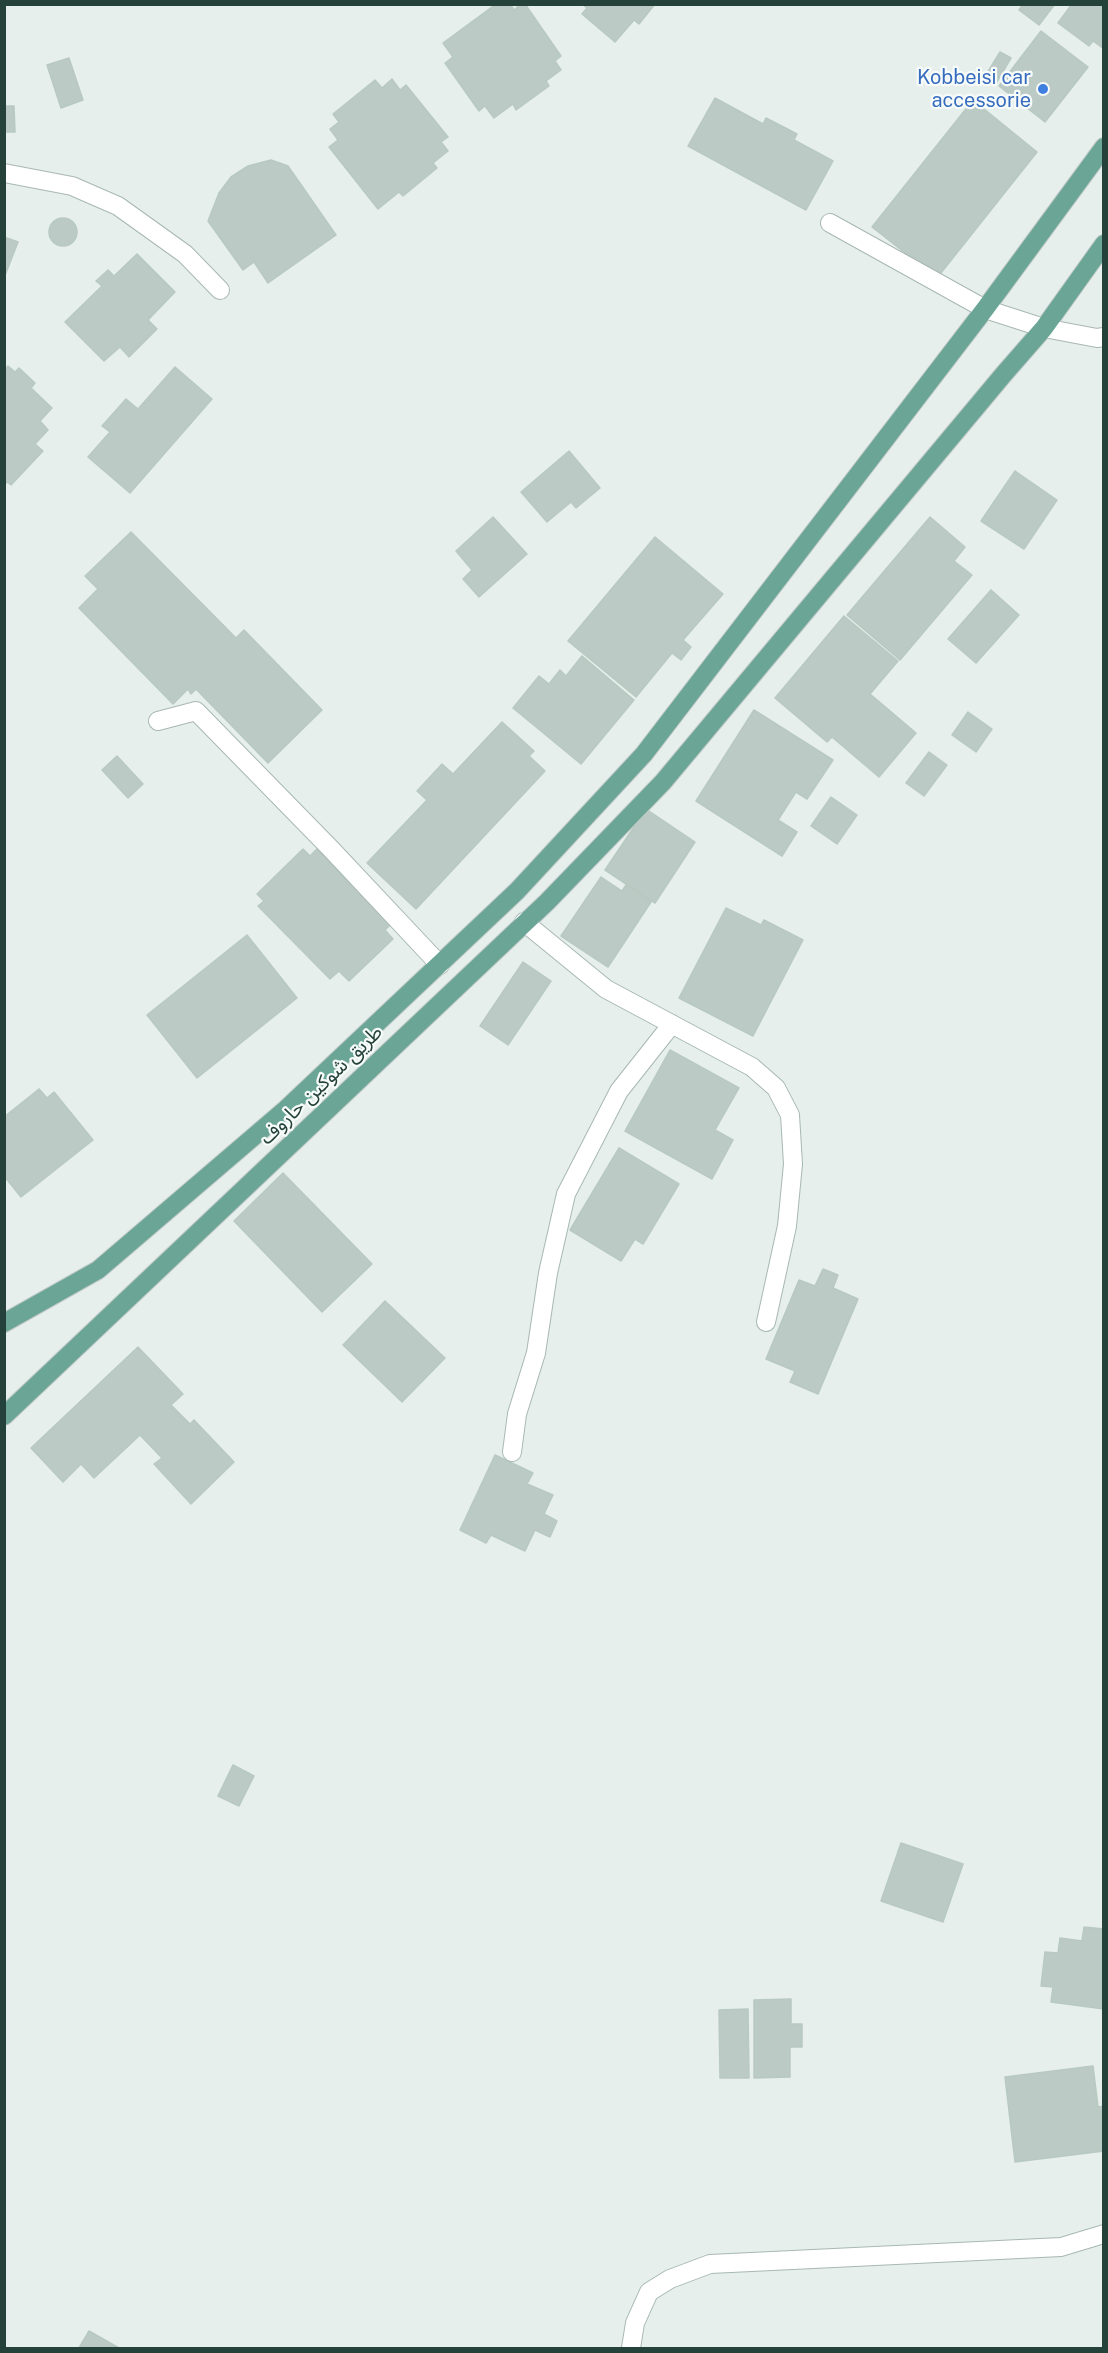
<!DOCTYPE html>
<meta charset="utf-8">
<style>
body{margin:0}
#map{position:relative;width:1108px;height:2353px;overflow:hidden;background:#e6efeb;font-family:"Public Sans",sans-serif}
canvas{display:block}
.frame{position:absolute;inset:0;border:6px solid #24423a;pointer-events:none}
</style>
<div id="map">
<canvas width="1108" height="2353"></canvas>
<div class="frame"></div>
</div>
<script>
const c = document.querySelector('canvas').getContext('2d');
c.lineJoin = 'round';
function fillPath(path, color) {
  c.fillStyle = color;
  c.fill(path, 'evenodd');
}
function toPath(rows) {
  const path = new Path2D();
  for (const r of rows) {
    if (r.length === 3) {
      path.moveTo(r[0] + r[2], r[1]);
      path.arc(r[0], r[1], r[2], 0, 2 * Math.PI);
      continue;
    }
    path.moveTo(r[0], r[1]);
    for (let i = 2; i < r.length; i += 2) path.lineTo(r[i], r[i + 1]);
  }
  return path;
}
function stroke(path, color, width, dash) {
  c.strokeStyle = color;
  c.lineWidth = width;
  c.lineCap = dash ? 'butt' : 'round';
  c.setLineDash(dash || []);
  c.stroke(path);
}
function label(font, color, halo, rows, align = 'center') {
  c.font = font + ' "Public Sans","Noto Sans Arabic",sans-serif';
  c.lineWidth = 4.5;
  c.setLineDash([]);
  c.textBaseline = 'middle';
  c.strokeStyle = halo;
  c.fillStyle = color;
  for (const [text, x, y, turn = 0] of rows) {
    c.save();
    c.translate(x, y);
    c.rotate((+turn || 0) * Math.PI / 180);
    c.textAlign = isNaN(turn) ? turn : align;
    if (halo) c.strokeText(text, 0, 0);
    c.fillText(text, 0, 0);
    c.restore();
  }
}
const building = toPath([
 [496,4,510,4,514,10,521,4,525,4,561,56,555,61,561,70,546,81,549,86,516,110,513,104,494,118,485,106,479,111,445,63,453,57,443,43,496,4],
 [582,4,655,4,639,24,634,20,615,42,582,14,587,8,582,4],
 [1023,4,1055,4,1039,25,1019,10,1023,4],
 [1072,4,1104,4,1104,49,1093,41,1089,46,1058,23,1072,4],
 [1041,31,1088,67,1045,122,999,86,1041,31],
 [1000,52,1011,58,995,85,984,78,1000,52],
 [69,58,83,100,61,108,47,65,69,58],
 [392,79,400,90,406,85,448,137,441,142,448,151,433,163,437,168,403,196,399,192,378,209,329,147,338,140,330,129,339,122,333,114,375,80,382,88,392,79],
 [715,98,763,124,766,118,797,134,794,140,833,161,806,210,688,146,715,98],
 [973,100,1037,152,937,278,872,227,973,100],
 [4,106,14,106,15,132,4,132,4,106],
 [271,160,288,166,336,235,268,283,254,262,243,270,208,221,219,193,231,177,248,166,271,160],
 [63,232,14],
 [4,237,18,242,4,278,4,237],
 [137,254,175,292,148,320,157,329,129,357,120,347,104,361,65,322,102,286,96,281,108,270,114,276,137,254],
 [8,366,15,372,19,368,35,383,31,388,52,408,40,421,48,430,35,444,43,451,11,485,7,482,4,485,4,370,8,366],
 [175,367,212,399,130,493,88,457,110,432,102,426,126,399,138,409,175,367],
 [569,451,600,488,576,508,571,502,547,522,521,492,569,451],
 [1015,471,1057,500,1024,549,981,521,1015,471],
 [493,517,527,554,479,597,463,579,472,570,456,551,493,517],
 [930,517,965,547,954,561,972,575,900,660,847,615,930,517],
 [131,532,236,638,244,630,322,710,268,763,196,689,191,694,188,689,173,704,79,608,98,589,85,576,131,532],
 [655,537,723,594,683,640,691,647,681,660,672,653,636,697,568,641,655,537],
 [991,590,1019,615,976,663,948,639,991,590],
 [844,616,898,661,870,694,916,733,879,777,832,737,827,742,775,698,844,616],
 [582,656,634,700,581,764,513,708,539,676,549,684,560,670,566,676,582,656],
 [754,710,833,760,807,799,796,792,778,820,797,832,782,856,696,801,754,710],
 [968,712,992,729,976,752,952,735,968,712],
 [502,722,534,751,529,756,545,771,416,909,367,863,427,800,417,791,442,764,453,774,502,722],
 [929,752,947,765,924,796,906,783,929,752],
 [117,756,143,784,128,798,102,770,117,756],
 [831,797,857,815,837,844,811,826,831,797],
 [646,809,695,842,655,903,605,870,646,809],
 [303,849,310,856,317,849,390,925,385,930,393,939,349,981,339,971,330,979,258,906,264,901,257,894,303,849],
 [601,877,622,891,626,885,651,902,608,967,561,936,601,877],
 [726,908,761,925,764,920,803,940,753,1036,679,998,726,908],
 [247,935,297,998,197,1078,147,1015,247,935],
 [523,962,551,981,508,1045,480,1026,523,962],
 [670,1050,739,1088,715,1130,733,1140,712,1179,625,1131,670,1050],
 [39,1089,47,1098,54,1092,93,1140,21,1197,4,1176,4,1117,39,1089],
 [619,1148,679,1184,643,1244,635,1239,621,1261,570,1230,619,1148],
 [283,1173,372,1264,322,1312,234,1221,283,1173],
 [823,1269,838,1275,833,1288,858,1299,818,1394,790,1382,795,1371,766,1359,799,1280,815,1286,823,1269],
 [385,1301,445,1358,402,1402,343,1345,385,1301],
 [138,1347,183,1394,171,1405,190,1424,194,1420,234,1462,191,1504,154,1464,162,1458,140,1435,94,1478,81,1464,63,1482,31,1448,138,1347],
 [495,1455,533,1473,527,1484,553,1495,544,1514,557,1521,550,1537,535,1530,525,1551,491,1535,486,1543,460,1530,495,1455],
 [233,1765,254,1776,239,1806,218,1796,233,1765],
 [901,1843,963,1864,943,1922,881,1901,901,1843],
 [1084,1927,1104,1929,1104,2009,1051,2002,1053,1987,1041,1986,1045,1952,1058,1953,1060,1938,1082,1941,1084,1927],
 [791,1999,791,2024,802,2024,802,2047,790,2047,790,2077,754,2078,754,2000,791,1999],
 [748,2009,749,2078,720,2078,719,2010,748,2009],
 [1093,2066,1098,2107,1104,2106,1104,2151,1015,2162,1005,2077,1093,2066],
 [89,2331,119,2348,79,2348,89,2331]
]);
const street = toPath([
 [4,173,72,186,118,206,185,254,220,290],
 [830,223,985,309,1044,328,1097,338,1104,337],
 [158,721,196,711,331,849,440,965],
 [524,922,606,989,752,1067,776,1088,790,1115,793,1164,787,1226,766,1322],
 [512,1452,517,1414,536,1353,548,1273,566,1194,619,1091,672,1024],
 [631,2348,635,2323,649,2292,670,2279,710,2264,1061,2247,1104,2234]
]);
const primary = toPath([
 [4,1323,98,1270,286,1109,517,891,644,754,985,309,1104,147],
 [4,1416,547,902,663,782,1003,375,1044,328,1104,244]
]);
const markers = [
 [1043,89,6,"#3f7fe0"]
];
const shopNames = [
 ["Kobbeisi car",1031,78],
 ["accessorie",1031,101]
];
const streetNames = [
 ["طريق شوكين حاروف",321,1085,-44]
];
fillPath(building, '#bbcac4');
stroke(building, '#b8c9c2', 1.5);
stroke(street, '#a8b8b2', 20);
stroke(primary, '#c2cac8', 20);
stroke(street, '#fff', 18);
stroke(primary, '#6aa596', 18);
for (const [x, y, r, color] of markers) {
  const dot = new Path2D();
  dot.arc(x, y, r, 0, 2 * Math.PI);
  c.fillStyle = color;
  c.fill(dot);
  stroke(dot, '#f7fbf9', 2);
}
label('20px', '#366cbe', '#f7fbf9', shopNames, 'right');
label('20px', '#24423a', '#f7fbf9', streetNames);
</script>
